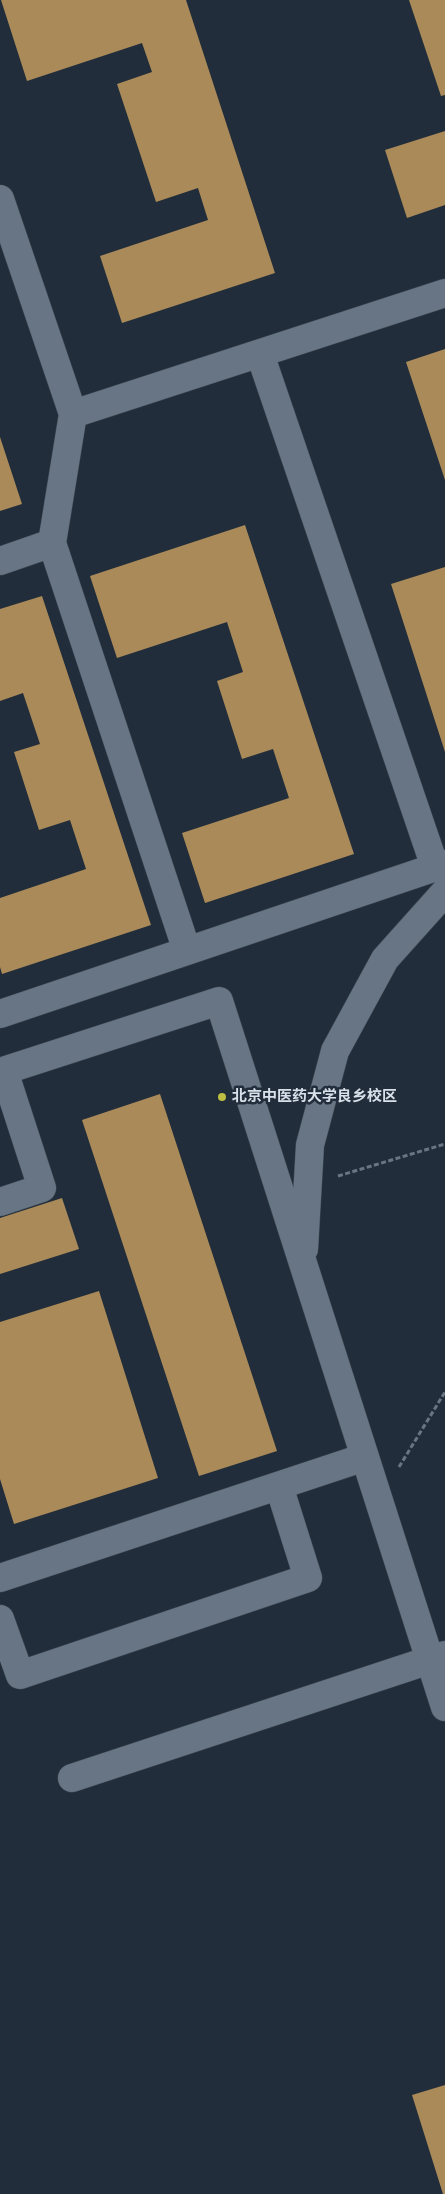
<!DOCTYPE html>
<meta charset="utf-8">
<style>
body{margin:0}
canvas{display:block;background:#222d3b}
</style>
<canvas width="445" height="2194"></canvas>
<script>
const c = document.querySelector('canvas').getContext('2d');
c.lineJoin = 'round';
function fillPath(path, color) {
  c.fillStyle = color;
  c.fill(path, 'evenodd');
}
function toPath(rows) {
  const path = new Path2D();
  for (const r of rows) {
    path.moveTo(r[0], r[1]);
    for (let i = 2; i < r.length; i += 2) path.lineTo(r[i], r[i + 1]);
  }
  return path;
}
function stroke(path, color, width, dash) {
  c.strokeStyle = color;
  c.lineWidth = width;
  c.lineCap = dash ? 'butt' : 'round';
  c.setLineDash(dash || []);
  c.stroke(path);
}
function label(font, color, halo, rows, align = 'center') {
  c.font = font + ' "Archivo Narrow","Noto Sans SC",sans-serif';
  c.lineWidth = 5;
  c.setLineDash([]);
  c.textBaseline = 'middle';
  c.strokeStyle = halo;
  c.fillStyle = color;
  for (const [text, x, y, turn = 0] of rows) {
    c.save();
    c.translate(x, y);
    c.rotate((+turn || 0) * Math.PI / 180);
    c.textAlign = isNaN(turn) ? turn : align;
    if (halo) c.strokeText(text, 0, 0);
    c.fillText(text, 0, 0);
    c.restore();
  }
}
const building = toPath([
 [1,0,186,0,275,273,122,323,100,256,208,220,198,188,156,202,117,84,152,72,142,43,27,81],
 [409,0,445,0,445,95,441,96],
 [445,131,445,205,407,218,385,150],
 [445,349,445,480,406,362],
 [0,437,22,504,0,511],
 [245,525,354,854,205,903,182,833,289,798,273,749,242,759,217,681,243,672,227,622,117,658,90,576],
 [445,567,445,752,391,584],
 [42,596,151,925,2,974,0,967,0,898,86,869,70,820,39,830,14,752,40,744,23,693,0,701,0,609],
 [160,1094,277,1451,199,1476,82,1120],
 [62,1198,79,1249,0,1274,0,1218],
 [99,1291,158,1478,14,1524,0,1479,0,1322],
 [445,2085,445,2194,443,2194,412,2095]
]);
const path = toPath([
 [338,1176,445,1144],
 [399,1467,445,1392]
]);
const minor = toPath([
 [0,199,73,414],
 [260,354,435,867],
 [0,561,52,543],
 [187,951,52,543,73,414,445,293],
 [0,1014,445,864],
 [0,1072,219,1001,445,1707],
 [0,1202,42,1188,4,1071],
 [304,1249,310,1145,335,1051,385,959,445,892],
 [0,1578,365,1457],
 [0,1619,20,1675,308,1578,279,1486],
 [72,1778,445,1655]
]);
const markers = [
 [222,1097,5,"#bebf42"]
];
const poiNames = [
 ["北京中医药大学良乡校区",232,1097]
];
fillPath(building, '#a98a58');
stroke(minor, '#404b56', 29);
stroke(path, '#6b7581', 3, [5, 2.5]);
stroke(minor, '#677584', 28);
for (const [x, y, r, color] of markers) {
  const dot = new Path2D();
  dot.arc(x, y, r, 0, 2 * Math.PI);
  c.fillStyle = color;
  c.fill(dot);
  stroke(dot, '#222d3b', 2);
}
label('bold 15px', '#d8e0e9', '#222d3b', poiNames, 'left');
</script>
